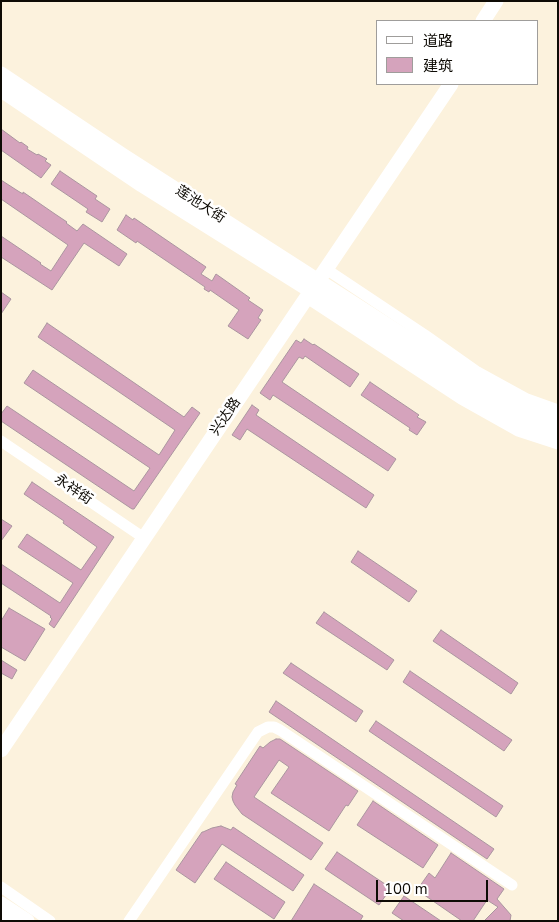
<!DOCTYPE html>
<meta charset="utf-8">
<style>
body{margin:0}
#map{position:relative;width:559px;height:922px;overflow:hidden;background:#fcf2dd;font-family:"Nunito Sans","Noto Sans SC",sans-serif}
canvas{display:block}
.frame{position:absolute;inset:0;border:2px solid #0e0b05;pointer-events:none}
.legend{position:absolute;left:376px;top:20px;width:162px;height:65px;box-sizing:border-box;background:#fff;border:1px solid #9f9d9b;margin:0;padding:6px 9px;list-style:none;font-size:15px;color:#0e0b05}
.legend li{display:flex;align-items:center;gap:10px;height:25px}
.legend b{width:25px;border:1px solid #9f9d9b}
.scale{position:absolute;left:376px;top:880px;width:112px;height:22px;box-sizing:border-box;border:2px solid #0e0b05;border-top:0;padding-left:6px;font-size:15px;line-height:18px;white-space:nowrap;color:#0e0b05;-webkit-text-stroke:4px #fff;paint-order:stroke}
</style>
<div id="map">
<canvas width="559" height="922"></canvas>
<div class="frame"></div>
<ul class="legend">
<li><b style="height:6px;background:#fff"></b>道路</li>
<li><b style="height:14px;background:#d5a3bc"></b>建筑</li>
</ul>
<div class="scale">100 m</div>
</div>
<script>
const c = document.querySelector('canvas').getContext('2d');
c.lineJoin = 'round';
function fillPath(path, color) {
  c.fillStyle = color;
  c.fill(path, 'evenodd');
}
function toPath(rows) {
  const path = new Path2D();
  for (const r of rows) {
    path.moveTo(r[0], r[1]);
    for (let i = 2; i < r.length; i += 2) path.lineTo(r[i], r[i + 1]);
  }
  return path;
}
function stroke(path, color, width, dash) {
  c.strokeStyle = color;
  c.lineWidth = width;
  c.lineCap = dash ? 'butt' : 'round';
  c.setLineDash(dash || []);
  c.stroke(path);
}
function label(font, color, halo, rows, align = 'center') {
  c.font = font + ' "Nunito Sans","Noto Sans SC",sans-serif';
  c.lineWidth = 5;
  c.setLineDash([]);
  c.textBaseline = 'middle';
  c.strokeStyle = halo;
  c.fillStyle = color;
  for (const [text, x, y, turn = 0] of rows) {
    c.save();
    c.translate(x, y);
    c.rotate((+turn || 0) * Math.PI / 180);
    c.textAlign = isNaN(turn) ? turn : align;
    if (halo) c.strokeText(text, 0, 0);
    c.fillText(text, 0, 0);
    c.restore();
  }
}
const building = toPath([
 [1,129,20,143,21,142,28,147,27,149,37,155,38,154,47,159,45,161,51,165,41,178,1,150,1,129],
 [60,171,97,196,95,199,110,209,102,222,86,212,88,209,51,184,60,171],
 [1,180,18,191,23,194,23,192,55,214,67,222,66,223,77,231,83,224,127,254,119,266,84,243,52,290,1,257,1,236,41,263,40,264,51,271,68,245,1,199,1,180],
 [126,215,133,220,134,218,206,267,201,274,212,281,216,274,250,298,248,300,263,310,258,318,261,320,248,339,228,326,239,310,210,290,209,292,204,289,205,287,137,241,136,243,117,230,126,215],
 [1,292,11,299,1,314,1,292],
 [47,323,184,417,192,407,200,413,134,509,132,509,1,421,1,414,7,406,134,491,150,468,24,383,33,370,159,455,175,430,38,337,47,323],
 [304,339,313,345,314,344,359,374,350,387,305,356,303,359,299,357,282,382,396,459,388,471,273,395,270,400,260,393,296,340,301,343,304,339],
 [370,382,419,415,417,417,426,422,417,435,409,430,410,428,361,395,370,382],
 [252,405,259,410,256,415,374,495,366,508,247,429,240,440,232,435,252,405],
 [32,482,114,537,54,628,49,624,52,619,50,617,51,616,1,583,1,564,60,603,73,583,18,547,27,534,81,570,97,547,63,523,64,521,24,494,32,482],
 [1,519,12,526,1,541,1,519],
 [358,551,417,591,409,602,351,562,358,551],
 [9,608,45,629,25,661,1,647,1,621,9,608],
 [324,612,394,660,387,670,316,623,324,612],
 [441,630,518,683,511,694,433,641,441,630],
 [1,660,17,670,12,679,1,673,1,660],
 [291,663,363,711,356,722,283,673,291,663],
 [410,671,512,740,504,751,403,682,410,671],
 [276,701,494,849,487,859,269,712,276,701],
 [376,721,503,806,496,817,369,731,376,721],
 [276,739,280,739,358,791,348,806,346,805,329,831,271,793,289,767,279,760,254,797,323,843,311,860,242,814,235,805,233,801,232,797,233,792,237,785,235,784,260,746,263,748,270,742,276,739],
 [373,801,438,845,423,868,357,825,373,801],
 [221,826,231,830,233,827,304,875,293,891,222,844,195,883,176,870,202,832,203,832,212,828,221,826],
 [337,852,391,888,379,905,325,869,337,852],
 [451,853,504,889,497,899,511,915,510,921,484,921,498,907,487,900,473,921,462,921,417,890,429,873,435,878,451,853],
 [226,862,285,902,274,919,214,879,226,862],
 [314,884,363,916,360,921,291,921,314,884],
 [404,896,441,921,404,921,392,913,404,896]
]);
const minor = toPath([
 [326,269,425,335,476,371,527,399,558,410],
 [307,298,461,399,518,431,558,444],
 [1,441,144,538],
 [1,887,50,921],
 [129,921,258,732,268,727,274,727,280,730,512,885]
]);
const major = toPath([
 [483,21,496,1],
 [1,74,122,155,499,397,532,413,558,422],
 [1,90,142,185,311,291,358,319,480,400,525,423,558,435],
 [1,750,451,84],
 [1,904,27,921],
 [1,919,4,921]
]);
const streetNames = [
 ["莲池大街",200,205,33],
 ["兴达路",226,417,-56],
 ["永祥街",73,490,34]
];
fillPath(building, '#d5a3bc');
stroke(building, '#aa959f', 1);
stroke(minor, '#fff', 11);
stroke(major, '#fff', 15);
label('14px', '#0e0b05', '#fff', streetNames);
</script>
